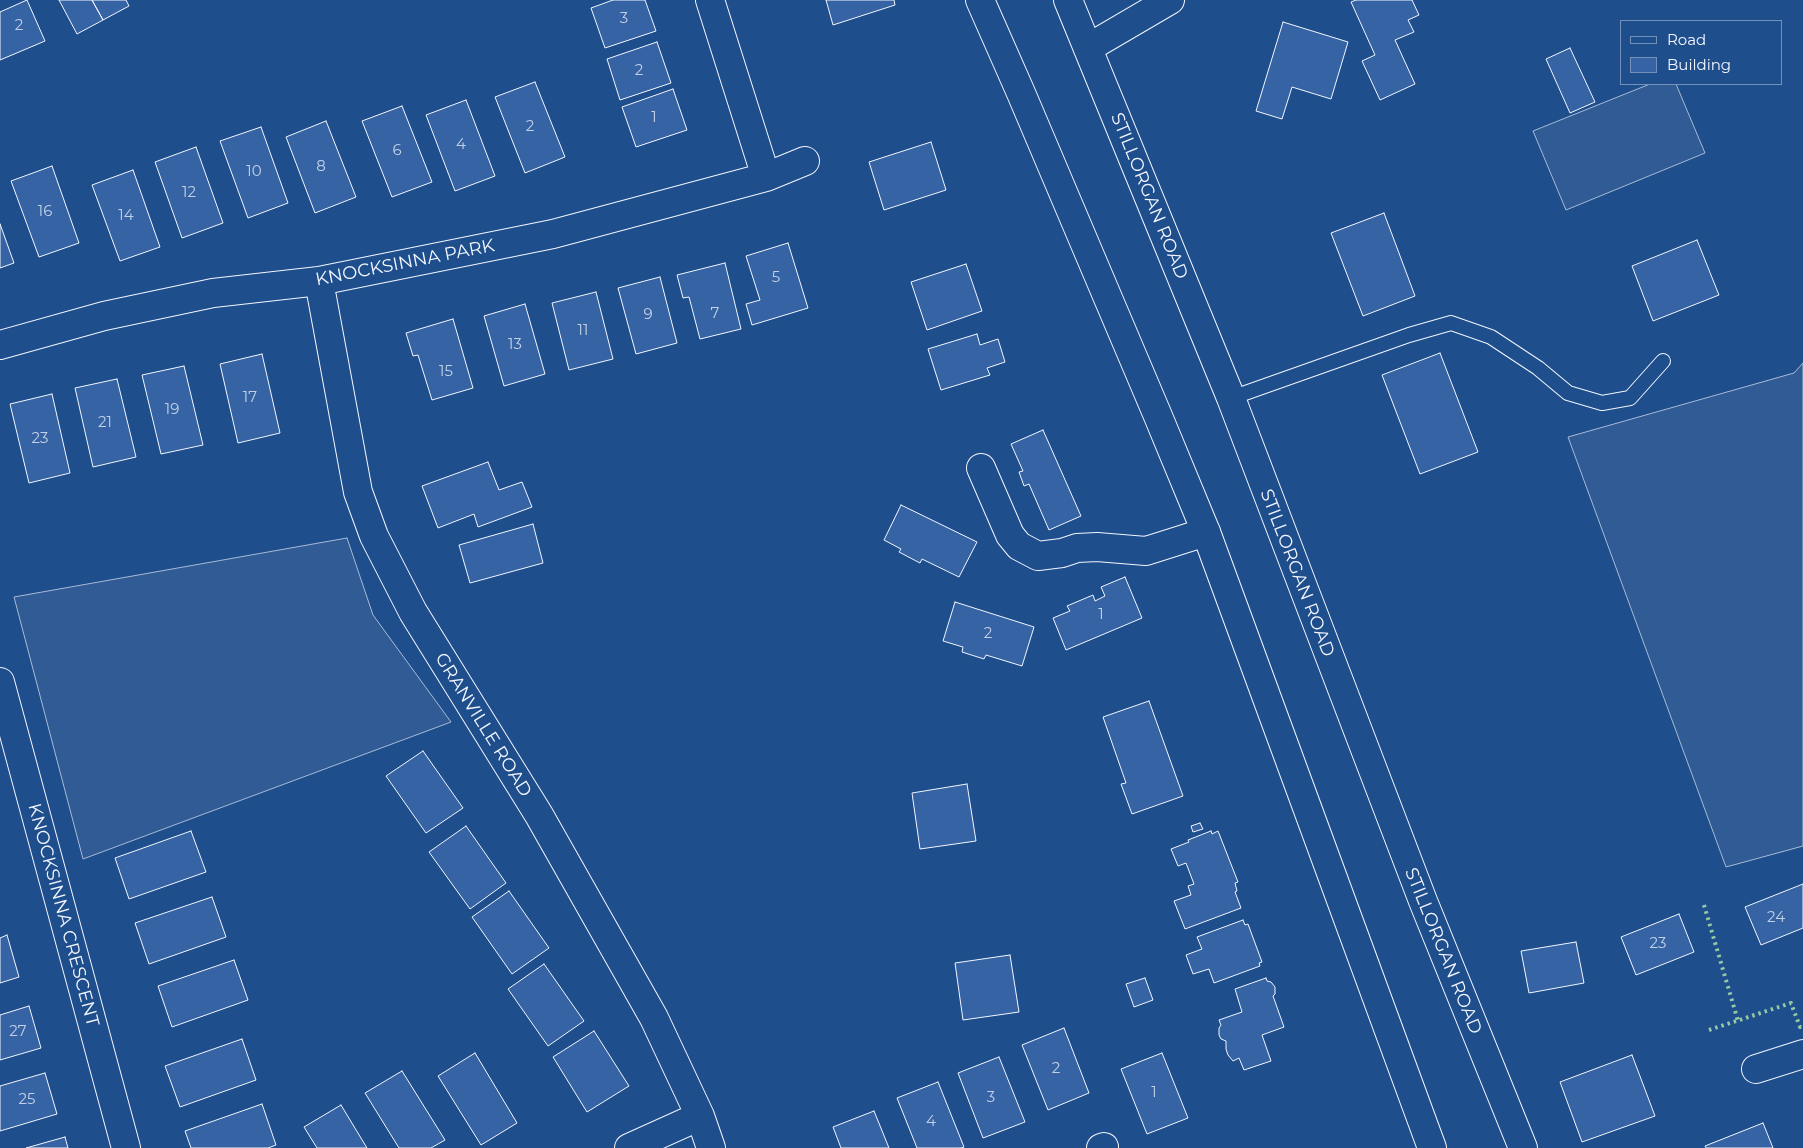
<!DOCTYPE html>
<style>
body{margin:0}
#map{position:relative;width:1803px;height:1148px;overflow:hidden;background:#1f4e8c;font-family:Montserrat,sans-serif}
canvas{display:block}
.legend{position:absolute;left:1620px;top:20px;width:162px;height:65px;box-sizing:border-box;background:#1f4e8c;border:1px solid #7391ba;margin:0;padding:6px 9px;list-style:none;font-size:15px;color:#f2f6ff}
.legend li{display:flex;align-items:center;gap:10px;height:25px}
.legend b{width:25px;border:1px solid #7391ba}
</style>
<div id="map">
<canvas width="1803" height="1148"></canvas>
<ul class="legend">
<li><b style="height:6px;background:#1f4e8c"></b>Road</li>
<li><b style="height:14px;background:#3563a3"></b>Building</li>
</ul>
</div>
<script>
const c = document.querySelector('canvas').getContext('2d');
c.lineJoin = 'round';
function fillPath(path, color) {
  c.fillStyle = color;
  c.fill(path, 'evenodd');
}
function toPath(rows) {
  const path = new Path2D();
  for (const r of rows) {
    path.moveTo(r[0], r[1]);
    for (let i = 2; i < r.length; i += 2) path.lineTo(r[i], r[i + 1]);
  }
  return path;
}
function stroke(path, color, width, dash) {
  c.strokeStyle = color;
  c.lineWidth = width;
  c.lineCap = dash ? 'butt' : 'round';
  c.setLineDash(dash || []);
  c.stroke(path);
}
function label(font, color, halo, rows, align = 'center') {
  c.font = font + ' Montserrat,sans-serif';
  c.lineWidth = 4;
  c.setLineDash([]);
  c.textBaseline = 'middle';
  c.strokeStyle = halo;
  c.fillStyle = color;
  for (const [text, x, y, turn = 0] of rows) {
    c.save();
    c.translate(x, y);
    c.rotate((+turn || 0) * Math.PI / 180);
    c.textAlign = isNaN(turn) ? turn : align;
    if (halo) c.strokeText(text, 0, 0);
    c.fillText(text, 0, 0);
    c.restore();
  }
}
const built = toPath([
 [1650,84,1676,84,1705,153,1566,210,1533,131,1650,84],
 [1803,363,1803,846,1726,867,1568,437,1794,373,1803,363],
 [347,538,373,615,451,722,83,859,14,597,347,538]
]);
const building = toPath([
 [27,0,45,41,0,60,0,12,27,0],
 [59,0,92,0,103,20,77,34,59,0],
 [92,0,126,0,129,6,103,20,92,0],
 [613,0,645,0,656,31,605,48,591,8,613,0],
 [826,0,894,0,895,5,833,25,826,0],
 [1356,0,1412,0,1419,15,1408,20,1414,32,1395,40,1415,84,1380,100,1362,61,1375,55,1351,2,1356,0],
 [1283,22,1348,42,1331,99,1292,87,1282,119,1256,111,1283,22],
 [657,42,671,83,620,100,607,59,657,42],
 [1570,48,1595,102,1570,113,1546,59,1570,48],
 [535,82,565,157,525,173,495,97,535,82],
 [673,89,687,130,636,147,622,107,673,89],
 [466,100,495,176,455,191,426,115,466,100],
 [402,106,432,182,392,197,362,121,402,106],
 [326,121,356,197,315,213,286,137,326,121],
 [261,127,288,203,248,218,220,141,261,127],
 [931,142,946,190,884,210,869,162,931,142],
 [196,147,223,223,182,238,155,162,196,147],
 [52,166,79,243,39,257,11,181,52,166],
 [133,170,160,247,120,261,92,185,133,170],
 [1384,213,1415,296,1363,316,1331,233,1384,213],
 [0,224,14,263,0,268,0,224],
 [1697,240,1719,295,1653,321,1632,266,1697,240],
 [788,243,808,308,752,325,746,304,760,300,746,256,788,243],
 [725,263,741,329,700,339,689,297,683,298,677,275,725,263],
 [966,264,982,311,927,330,911,282,966,264],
 [660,277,677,343,636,354,618,288,660,277],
 [596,292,613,359,569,370,552,303,596,292],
 [525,304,545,374,504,386,484,316,525,304],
 [453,319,473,388,432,400,418,355,413,356,406,333,453,319],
 [977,334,980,345,998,339,1005,362,987,368,990,375,941,390,928,349,977,334],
 [1440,353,1478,452,1420,474,1382,375,1440,353],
 [262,354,280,433,238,443,220,364,262,354],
 [184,366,203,445,161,454,142,375,184,366],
 [117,379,136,457,93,467,75,388,117,379],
 [52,394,70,473,29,483,10,404,52,394],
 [1043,430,1081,516,1049,530,1029,484,1024,486,1019,472,1023,471,1011,444,1043,430],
 [488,462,499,490,522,482,532,507,478,527,474,514,438,528,422,486,488,462],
 [901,505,977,542,959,577,922,559,920,563,899,552,901,549,884,540,901,505],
 [533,524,543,563,470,583,459,545,533,524],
 [1125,577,1142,618,1066,650,1053,618,1070,611,1067,606,1093,595,1095,601,1105,596,1101,587,1125,577],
 [955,602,1034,627,1022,666,986,655,984,659,962,652,963,647,943,641,955,602],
 [1149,701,1183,796,1132,814,1121,784,1126,783,1103,717,1149,701],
 [423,751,463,808,426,833,386,776,423,751],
 [967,784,976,841,920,849,912,793,967,784],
 [1200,823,1203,829,1193,832,1191,826,1200,823],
 [466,826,506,883,470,909,429,852,466,826],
 [191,831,206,872,129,899,115,858,191,831],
 [1211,831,1212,834,1218,831,1238,882,1235,883,1237,891,1235,892,1241,908,1185,929,1174,901,1191,895,1188,886,1194,884,1186,863,1178,866,1171,849,1189,842,1188,840,1211,831],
 [1803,884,1803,928,1761,945,1745,907,1803,884],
 [509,891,549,948,512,974,472,917,509,891],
 [212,897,226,937,149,964,135,923,212,897],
 [1679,914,1694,952,1636,975,1621,937,1679,914],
 [1243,920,1245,925,1248,924,1262,962,1259,963,1260,966,1214,983,1209,969,1193,974,1186,955,1202,949,1197,937,1243,920],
 [7,935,19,977,0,983,0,938,7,935],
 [1576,942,1584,983,1529,993,1521,951,1576,942],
 [1010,955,1019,1012,963,1020,955,963,1010,955],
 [234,960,248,1000,172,1027,158,986,234,960],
 [544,964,584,1021,548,1046,508,989,544,964],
 [1145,978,1153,1000,1134,1007,1126,984,1145,978],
 [1266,978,1267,981,1271,982,1275,987,1275,994,1273,996,1284,1027,1262,1035,1271,1061,1244,1070,1239,1058,1233,1061,1228,1055,1226,1049,1226,1041,1221,1039,1219,1035,1219,1028,1221,1025,1219,1020,1242,1012,1235,989,1266,978],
 [29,1006,41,1048,0,1060,0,1015,29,1006],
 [1064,1028,1089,1093,1048,1110,1022,1045,1064,1028],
 [594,1031,629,1086,587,1112,553,1057,594,1031],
 [242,1039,256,1080,180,1107,165,1066,242,1039],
 [475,1053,517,1123,481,1145,438,1076,475,1053],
 [1162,1053,1188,1118,1147,1134,1121,1069,1162,1053],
 [1632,1055,1655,1116,1582,1142,1560,1082,1632,1055],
 [999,1057,1025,1122,983,1138,958,1073,999,1057],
 [402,1071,445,1140,431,1148,399,1148,365,1093,402,1071],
 [45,1073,57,1114,0,1131,0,1086,45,1073],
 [938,1082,964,1147,961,1148,917,1148,897,1098,938,1082],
 [262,1104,276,1145,268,1148,191,1148,185,1131,262,1104],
 [341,1105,367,1148,317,1148,304,1127,341,1105],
 [874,1111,889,1148,841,1148,833,1127,874,1111],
 [1763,1123,1773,1148,1706,1148,1705,1146,1763,1123],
 [65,1137,68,1148,26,1148,65,1137]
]);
const service = toPath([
 [1231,398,1409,335,1451,323,1491,337,1538,368,1568,393,1602,403,1630,398,1663,361]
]);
const minor = toPath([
 [710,0,766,177],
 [1088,48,1170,0],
 [319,281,358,492,374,536,413,612,539,815,654,1018,700,1116,711,1148],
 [0,345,104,316,213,293,319,281,553,234,766,177,805,161],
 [981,468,1010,535,1019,546,1038,556,1062,553,1077,548,1097,547,1146,551,1206,532],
 [0,682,126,1148],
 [1756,1069,1803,1054],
 [629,1148,700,1116],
 [1101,1148,1104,1147]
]);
const trunk = toPath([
 [980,0,1021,93,1158,416,1206,532,1432,1148],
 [1068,0,1231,398,1423,901,1523,1148]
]);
const hedge = toPath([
 [1704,905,1738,1021],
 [1709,1030,1791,1003,1800,1027,1803,1026]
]);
const numberNames = [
 ["3",624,19],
 ["2",19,26],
 ["2",639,71],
 ["1",654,118],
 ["2",530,127],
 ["4",461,145],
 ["6",397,151],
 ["8",321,167],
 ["10",254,172],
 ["12",189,193],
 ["16",45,212],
 ["14",126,216],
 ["5",776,278],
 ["7",715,314],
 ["9",648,315],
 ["11",583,331],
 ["13",515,345],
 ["15",446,372],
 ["17",250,398],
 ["19",172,410],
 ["21",105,423],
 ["23",40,439],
 ["1",1101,615],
 ["2",988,634],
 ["24",1776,918],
 ["23",1658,944],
 ["27",18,1032],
 ["2",1056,1069],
 ["1",1154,1093],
 ["3",991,1098],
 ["25",27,1100],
 ["4",931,1122]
];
const streetNames = [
 ["STILLORGAN ROAD",1149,196,68],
 ["KNOCKSINNA PARK",405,263,-11],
 ["STILLORGAN ROAD",1297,573,69],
 ["GRANVILLE ROAD",483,725,58],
 ["KNOCKSINNA CRESCENT",63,915,75],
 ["STILLORGAN ROAD",1443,951,68]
];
fillPath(built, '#305b95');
stroke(built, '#a8bbd7', 1);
fillPath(building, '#3563a3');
stroke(building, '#f2f6ff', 1);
stroke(service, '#f2f6ff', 16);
stroke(minor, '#f2f6ff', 30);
stroke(trunk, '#f2f6ff', 30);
stroke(service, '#1f4e8c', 14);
stroke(minor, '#1f4e8c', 28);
stroke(trunk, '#1f4e8c', 28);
stroke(hedge, '#97c8a6', 4, [2.5, 4]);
label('15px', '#c3d1e8', null, numberNames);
label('18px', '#f2f6ff', '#1f4e8c', streetNames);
</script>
